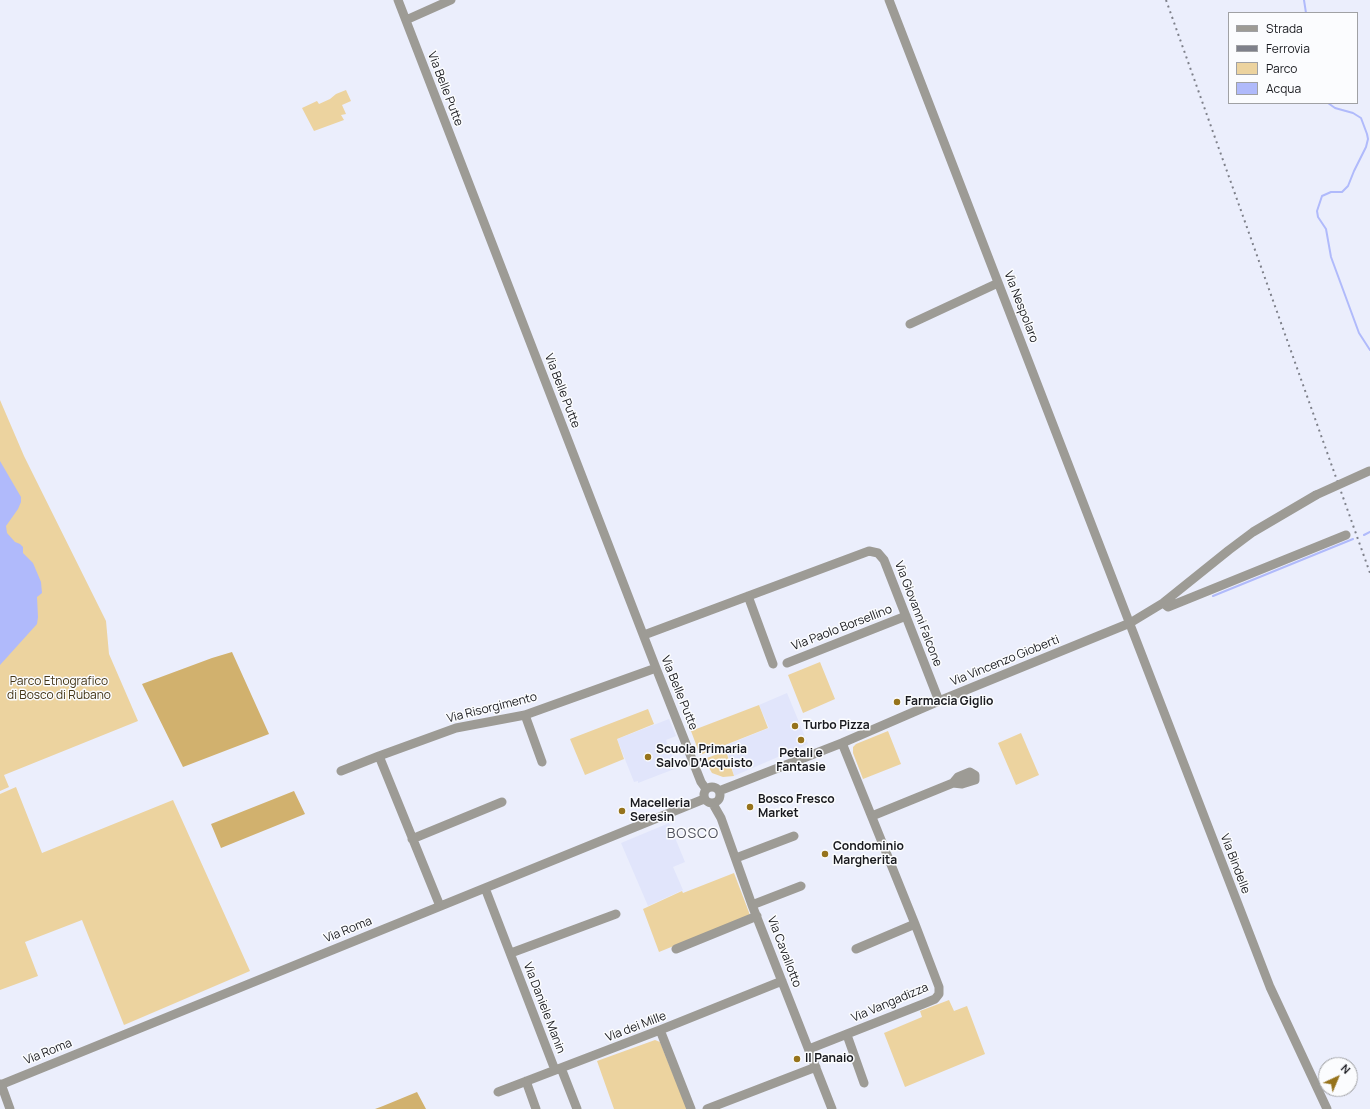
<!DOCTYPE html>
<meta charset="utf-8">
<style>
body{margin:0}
#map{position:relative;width:1370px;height:1109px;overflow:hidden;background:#ebeefc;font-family:Manrope,sans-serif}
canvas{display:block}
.legend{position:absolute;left:1228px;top:12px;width:130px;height:92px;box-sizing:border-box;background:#fbfcfe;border:1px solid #a0a1a4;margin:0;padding:5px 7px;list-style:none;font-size:12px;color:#18191e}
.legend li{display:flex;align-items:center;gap:8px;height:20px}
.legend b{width:20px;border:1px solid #a0a1a4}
.north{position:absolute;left:1318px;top:1057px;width:40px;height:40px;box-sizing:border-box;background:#fbfcfe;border:1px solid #a0a1a4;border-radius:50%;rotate:44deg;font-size:11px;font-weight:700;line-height:16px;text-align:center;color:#18191e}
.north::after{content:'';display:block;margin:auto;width:14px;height:18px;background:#96731c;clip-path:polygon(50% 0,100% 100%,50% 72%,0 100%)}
</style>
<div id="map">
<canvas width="1370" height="1109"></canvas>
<ul class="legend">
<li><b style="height:5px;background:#9d9b95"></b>Strada</li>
<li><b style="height:5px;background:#7e808a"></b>Ferrovia</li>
<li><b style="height:11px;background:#ecd39f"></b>Parco</li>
<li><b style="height:11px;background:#b0bafb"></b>Acqua</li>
</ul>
<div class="north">N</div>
</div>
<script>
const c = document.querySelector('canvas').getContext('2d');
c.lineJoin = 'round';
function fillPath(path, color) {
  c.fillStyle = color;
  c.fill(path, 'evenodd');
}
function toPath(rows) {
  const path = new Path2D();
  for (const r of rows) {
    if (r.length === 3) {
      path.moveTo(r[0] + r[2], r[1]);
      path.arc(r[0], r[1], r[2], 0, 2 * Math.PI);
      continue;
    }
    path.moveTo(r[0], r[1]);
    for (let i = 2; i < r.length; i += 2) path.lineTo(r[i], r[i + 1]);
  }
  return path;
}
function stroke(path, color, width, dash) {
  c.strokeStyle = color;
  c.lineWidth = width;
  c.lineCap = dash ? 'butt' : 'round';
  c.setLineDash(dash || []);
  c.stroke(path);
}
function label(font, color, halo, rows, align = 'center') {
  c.font = font + ' Manrope,sans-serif';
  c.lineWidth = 3;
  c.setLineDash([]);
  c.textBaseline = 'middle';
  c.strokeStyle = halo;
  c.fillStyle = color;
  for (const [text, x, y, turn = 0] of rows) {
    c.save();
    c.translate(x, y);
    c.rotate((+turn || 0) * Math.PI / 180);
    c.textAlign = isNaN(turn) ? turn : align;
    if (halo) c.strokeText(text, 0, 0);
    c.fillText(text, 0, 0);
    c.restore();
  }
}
const built = toPath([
 [787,693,808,744,734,776,726,745,769,728,759,705],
 [669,719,676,736,666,740,677,768,638,783,638,781,634,782,617,739],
 [669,823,685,862,673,867,683,890,648,906,621,843]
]);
const green = toPath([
 [346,90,351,101,342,105,346,114,341,115,344,120,314,131,302,108,317,101,319,104,330,99,336,94],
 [0,400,24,456,106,621,109,654,138,721,4,775,9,787,0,791],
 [820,662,835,699,803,713,788,675],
 [759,705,768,728,700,755,691,731],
 [648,709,654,724,617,739,624,759,585,775,570,739],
 [888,731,901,764,863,779,853,753,853,747,856,744],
 [1021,733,1039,775,1016,785,998,743],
 [726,751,734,776,723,777,712,773,704,759],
 [16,787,42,853,173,800,250,971,124,1025,82,920,25,942,38,976,0,990,0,794],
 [734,873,750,915,659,952,643,909,682,891,683,893],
 [949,1000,954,1011,967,1006,985,1054,905,1087,884,1033,922,1017,920,1011],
 [655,1040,660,1042,686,1106,686,1109,614,1109,597,1061]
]);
const forest = toPath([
 [232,652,269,734,183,767,142,684,212,658],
 [294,791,305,814,221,848,211,824],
 [417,1092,426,1109,375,1109,383,1106]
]);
const water = toPath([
 [0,461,21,497,21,502,18,509,6,526,7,533,15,542,20,544,23,547,23,553,33,563,41,582,42,593,37,597,38,617,37,624,0,665]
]);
const stream = toPath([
 [1304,0,1306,13],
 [1328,103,1335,108,1353,113,1361,118,1367,134,1368,139,1366,147,1354,171,1348,186,1342,192,1331,192,1322,196,1317,211,1318,217,1326,229,1331,257,1359,333,1370,350],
 [1364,535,1370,532],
 [1213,596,1353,539]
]);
const minor = toPath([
 [398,0,656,668,701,782,706,789],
 [889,0,1270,987,1327,1109],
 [406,20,451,0],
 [910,324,998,283],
 [748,596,773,664],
 [1163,603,1168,607,1346,535],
 [644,635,869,551,878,553,884,560,939,701],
 [787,663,906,616],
 [525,715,542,762],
 [341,771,379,756],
 [712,795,8],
 [719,791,842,743,939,701,1130,623,1163,603,1229,550,1253,532,1316,495],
 [713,804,721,818,752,905,832,1109],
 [872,816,953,783,962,784,975,780,975,775,970,772,958,777,953,783],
 [412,839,502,802],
 [736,858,794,836],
 [485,888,555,1070],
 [752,905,801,886],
 [440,906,379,756,456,728,525,715,656,668],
 [676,949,757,916],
 [856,949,915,924],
 [511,953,616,914],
 [660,1030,691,1109],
 [847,1035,864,1083],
 [809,1049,923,1004,935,999,939,994,939,987,915,924,842,743],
 [561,1068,577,1109],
 [526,1081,536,1109],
 [1,1084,10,1109],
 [0,1085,704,799],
 [498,1092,660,1030,782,981],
 [707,1109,816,1067]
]);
const rail = toPath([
 [1166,0,1370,573]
]);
const minorBridge = toPath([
 [1316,495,1369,471]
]);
const markers = [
 [897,702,4,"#96731c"],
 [795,726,4,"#96731c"],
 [801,740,4,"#96731c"],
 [648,757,4,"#96731c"],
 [750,807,4,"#96731c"],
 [622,811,4,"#96731c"],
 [825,854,4,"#96731c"],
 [797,1059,4,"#96731c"]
];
const streetNames = [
 ["Via Belle Putte",445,89,69],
 ["Via Nespolaro",1021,307,69],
 ["Via Belle Putte",562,391,69],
 ["Via Giovanni Falcone",918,614,69],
 ["Via Paolo Borsellino",842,628,-21],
 ["Via Vincenzo Gioberti",1005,661,-22],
 ["Via Belle Putte",679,693,68],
 ["Via Risorgimento",492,708,-14],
 ["Via Bindelle",1235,864,69],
 ["Via Roma",348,930,-22],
 ["Via Cavallotto",784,952,69],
 ["Via Vangadizza",890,1003,-23],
 ["Via Daniele Manin",544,1008,69],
 ["Via dei Mille",636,1027,-21],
 ["Via Roma",48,1052,-22]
];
const parkNames = [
 ["Parco Etnografico",59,682],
 ["di Bosco di Rubano",59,696]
];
const poiNames = [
 ["Farmacia Giglio",905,702],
 ["Turbo Pizza",803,726],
 ["Scuola Primaria",656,750],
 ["Salvo D’Acquisto",656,764],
 ["Petali e",801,754,"center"],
 ["Fantasie",801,768,"center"],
 ["Bosco Fresco",758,800],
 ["Market",758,814],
 ["Macelleria",630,804],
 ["Seresin",630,818],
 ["Condominio",833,847],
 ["Margherita",833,861],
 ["Il Panaio",805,1059]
];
const quarterNames = [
 ["BOSCO",693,834]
];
fillPath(built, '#e1e5fb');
fillPath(green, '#ecd39f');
fillPath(forest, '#d1b16e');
fillPath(water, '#b0bafb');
stroke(stream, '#b0bafb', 2);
stroke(minor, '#9d9b95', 9);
stroke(rail, '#7e808a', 2, [2, 4]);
stroke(minorBridge, '#9d9b95', 9);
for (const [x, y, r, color] of markers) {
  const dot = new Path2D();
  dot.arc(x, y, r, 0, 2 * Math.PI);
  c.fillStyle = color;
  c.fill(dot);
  stroke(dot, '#fbfcfe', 1.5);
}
label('12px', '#18191e', '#fbfcfe', streetNames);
label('12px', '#433517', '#fbfcfe', parkNames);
label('bold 12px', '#18191e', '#fbfcfe', poiNames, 'left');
c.letterSpacing = '1px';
label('14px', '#50525e', '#fbfcfe', quarterNames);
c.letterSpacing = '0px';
</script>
